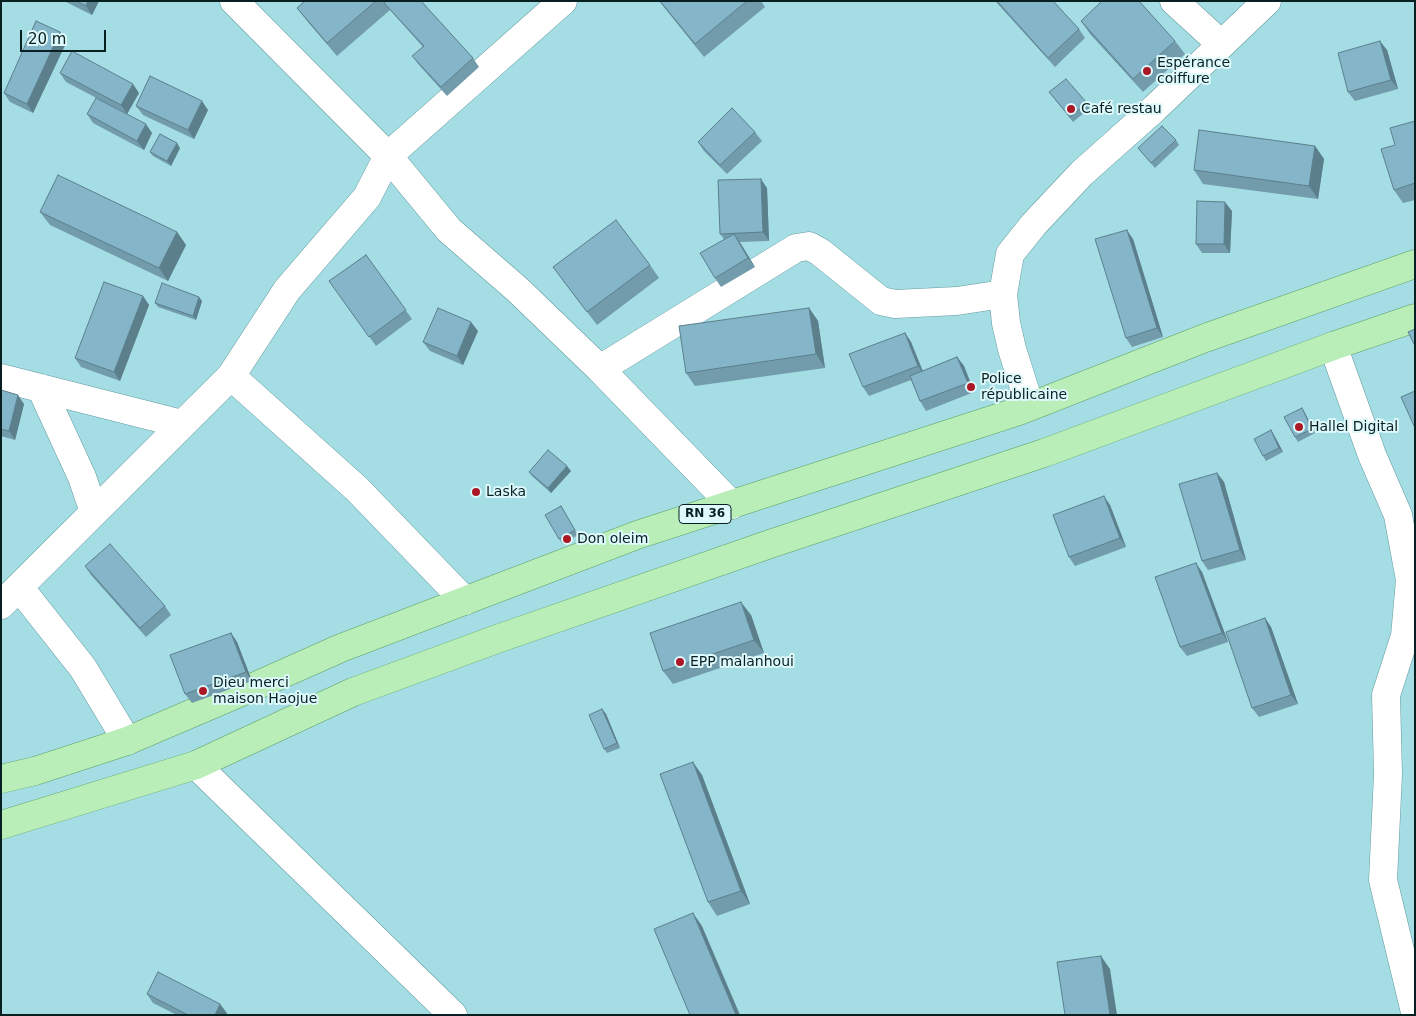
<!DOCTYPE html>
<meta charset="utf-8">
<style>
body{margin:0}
#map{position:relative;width:1416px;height:1016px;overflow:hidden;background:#a4dde3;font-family:"DejaVu Sans",sans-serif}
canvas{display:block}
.frame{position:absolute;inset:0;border:2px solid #092022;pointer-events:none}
.scale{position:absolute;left:20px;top:30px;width:86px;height:22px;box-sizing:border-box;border:2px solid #092022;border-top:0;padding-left:6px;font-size:15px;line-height:18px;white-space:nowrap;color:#092022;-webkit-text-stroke:4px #ddf9fb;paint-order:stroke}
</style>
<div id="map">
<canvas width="1416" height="1016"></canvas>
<div class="frame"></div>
<div class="scale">20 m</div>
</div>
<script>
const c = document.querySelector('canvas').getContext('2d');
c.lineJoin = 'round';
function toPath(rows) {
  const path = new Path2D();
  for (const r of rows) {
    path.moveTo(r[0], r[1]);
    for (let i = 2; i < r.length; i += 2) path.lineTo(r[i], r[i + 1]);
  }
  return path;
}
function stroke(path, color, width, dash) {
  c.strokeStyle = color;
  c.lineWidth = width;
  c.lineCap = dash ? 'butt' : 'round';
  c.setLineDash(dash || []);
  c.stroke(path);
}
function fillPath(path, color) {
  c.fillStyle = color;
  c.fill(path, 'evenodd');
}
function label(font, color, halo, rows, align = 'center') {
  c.font = font + ' "DejaVu Sans",sans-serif';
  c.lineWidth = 4;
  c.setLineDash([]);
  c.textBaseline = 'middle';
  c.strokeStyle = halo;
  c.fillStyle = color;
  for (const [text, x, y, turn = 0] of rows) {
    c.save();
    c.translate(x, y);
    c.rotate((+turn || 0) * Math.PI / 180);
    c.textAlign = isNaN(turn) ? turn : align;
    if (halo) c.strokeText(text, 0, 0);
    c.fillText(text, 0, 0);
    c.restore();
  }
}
const minor = toPath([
 [234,1,388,156,449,230,518,290,600,369,732,505],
 [1174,1,1221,44],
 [1333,346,1372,455,1398,515,1410,580,1405,636,1386,695,1388,774,1383,880,1415,1012],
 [600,369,796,248,809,246,820,252,881,301,895,304,957,301,1003,294],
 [231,376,357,489,465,601],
 [1,378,182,424],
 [41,388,82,477,94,512],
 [1030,406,1012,349,1006,323,1003,294,1010,254,1034,224,1082,173,1155,108,1267,1],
 [19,587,83,668,127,741],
 [1,605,231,376,287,290,367,197,388,156,563,1],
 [196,765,453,1015]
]);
const primary = toPath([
 [1,779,35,771,127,741,251,688,341,648,637,535,1019,411,1205,338,1415,264],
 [1,825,196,765,353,692,497,639,770,544,1044,453,1333,346,1415,318]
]);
const wall = toPath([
 [64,1,99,1,92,15],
 [305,1,421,1,473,58,479,67,447,96,419,65,412,56,423,47,390,10,337,56,307,21,297,8],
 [659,1,761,1,765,7,704,57],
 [995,1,1053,1,1079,29,1085,38,1055,67],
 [1081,21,1175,41,1185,54,1143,92,1090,34],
 [60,32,67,41,33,113,10,102,4,93],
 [1387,50,1398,89,1355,101,1348,92],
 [60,73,139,93,127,114,66,82],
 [1049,92,1087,103,1090,108,1073,122],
 [136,106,208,110,194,139,143,115],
 [87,114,152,133,144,150,93,123],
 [1415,121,1415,200,1403,203,1394,190],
 [755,132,762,141,727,174,704,151,698,142],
 [1176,140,1179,145,1155,168,1138,148],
 [1315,146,1324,159,1318,199,1203,184,1194,170],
 [180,148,171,166,153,156,150,152],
 [767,188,769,241,740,242,755,267,721,287,715,278,724,239,720,234],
 [1232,211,1230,253,1202,253,1196,244],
 [40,212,177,232,186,245,168,281,50,225],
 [1133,239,1163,337,1132,347,1126,338],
 [366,255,412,319,376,346,329,281],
 [650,265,659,278,597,325,553,267],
 [143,296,149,305,120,381,81,367,75,358],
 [199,297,202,301,196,320,158,307,155,303],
 [809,308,818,321,825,368,695,386,686,373],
 [478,331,463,365,430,351,423,342],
 [905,333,911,342,923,371,957,357,964,366,974,392,926,411,920,401,911,380,869,396,863,387],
 [1,390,24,404,15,440,1,436],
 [1302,408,1315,433,1298,442,1295,437],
 [1271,430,1274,435,1283,452,1266,461,1263,456],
 [571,471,551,493,532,476,529,472],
 [1217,473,1224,482,1246,560,1208,570,1202,561],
 [1110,505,1126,547,1075,566,1069,557],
 [561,506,578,535,563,544,559,539],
 [85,566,165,606,171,615,146,637,91,575],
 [1202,572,1228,642,1187,656,1180,647],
 [751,615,764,653,673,684,663,671],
 [1265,618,1271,627,1298,704,1259,717,1252,708],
 [231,633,237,642,252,681,192,703,185,694],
 [602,709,606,714,620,748,607,753,604,749],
 [702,775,750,904,717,916,708,902],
 [147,994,227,1013,226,1015,177,1015,153,1003]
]);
const shadedWall = toPath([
 [88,1,99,1,92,15,86,6],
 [60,32,67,41,33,113,27,104],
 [1380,41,1387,50,1398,89,1391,80],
 [133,84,139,93,127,114,121,105],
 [202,101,208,110,194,139,188,130],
 [146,124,152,133,144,150,137,141],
 [177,143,180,148,171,166,167,161],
 [1315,146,1324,159,1318,199,1309,186],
 [761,179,767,188,769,241,763,232],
 [1225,202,1232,211,1230,253,1224,244],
 [1127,230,1133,239,1163,337,1157,328],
 [177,232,186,245,168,281,159,268],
 [734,234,740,243,755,267,748,258],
 [143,296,149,305,120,381,114,372],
 [199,297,202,301,196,320,193,316],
 [809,308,818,321,825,368,816,354],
 [471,322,478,331,463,365,457,356],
 [905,333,911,342,924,375,918,366],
 [957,357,964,366,974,392,968,383],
 [18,395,24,404,15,440,9,431],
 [1302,408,1305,413,1315,433,1312,429],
 [1271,430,1274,435,1283,452,1279,448],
 [567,466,571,471,551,493,548,488],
 [1217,473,1224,482,1246,560,1240,550],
 [1104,496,1110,505,1126,547,1120,538],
 [1196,563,1202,572,1228,642,1222,633],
 [741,602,751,615,764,653,754,640],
 [1265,618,1271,627,1298,704,1291,695],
 [231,633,237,642,252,681,246,672],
 [602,709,606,714,620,748,617,743],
 [693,762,702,775,750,904,741,891],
 [693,913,702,926,740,1015,736,1015],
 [1101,956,1110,969,1117,1015,1110,1015],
 [220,1004,227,1013,226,1015,215,1015]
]);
const building = toPath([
 [76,1,88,1,86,6,76,1],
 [305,1,376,1,327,43,297,8,305,1],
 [387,1,421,1,473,58,441,87,412,56,424,46,384,3,387,1],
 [660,1,747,1,695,44,660,1],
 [997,1,1053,1,1079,29,1048,58,997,1],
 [1102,1,1139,1,1175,41,1133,79,1081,21,1102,1],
 [36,21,60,32,27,104,4,93,36,21],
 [1380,41,1391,80,1348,92,1338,53,1380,41],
 [72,51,133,84,121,105,60,73,72,51],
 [150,76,202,101,188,130,136,106,150,76],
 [1066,79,1087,103,1070,117,1049,92,1066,79],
 [96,98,146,124,137,141,87,114,96,98],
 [732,108,755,132,720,165,698,142,732,108],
 [1415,121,1415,183,1394,190,1381,149,1395,145,1390,128,1415,121],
 [1162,126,1176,140,1151,163,1138,148,1162,126],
 [1199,130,1315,146,1309,186,1194,170,1199,130],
 [160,134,177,143,167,161,150,152,160,134],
 [58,175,177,232,159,268,40,212,58,175],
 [761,179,763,232,720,234,718,180,761,179],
 [1197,201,1225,202,1224,244,1196,244,1197,201],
 [616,220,650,265,587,312,553,267,616,220],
 [1127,230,1157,328,1126,338,1095,239,1127,230],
 [734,234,748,258,715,278,700,253,734,234],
 [366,255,406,310,369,337,329,281,366,255],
 [104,282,143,296,114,372,75,358,104,282],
 [162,283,199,297,193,316,155,303,162,283],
 [438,308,471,322,457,356,423,342,438,308],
 [809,308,816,354,686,373,679,326,809,308],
 [1415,329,1415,346,1408,332,1415,329],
 [905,333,918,366,863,387,849,354,905,333],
 [957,357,968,383,920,401,910,376,957,357],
 [1,390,18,395,9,431,1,429,1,390],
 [1415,391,1415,428,1401,397,1415,391],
 [1302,408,1312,429,1295,437,1284,417,1302,408],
 [1271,430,1279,448,1263,456,1254,439,1271,430],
 [548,450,567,466,548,488,529,472,548,450],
 [1217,473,1240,550,1202,561,1179,484,1217,473],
 [1104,496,1120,538,1069,557,1053,515,1104,496],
 [561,506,575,530,559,539,545,515,561,506],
 [110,544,165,606,140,628,85,566,110,544],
 [1196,563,1222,633,1180,647,1155,577,1196,563],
 [741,602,754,640,663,671,650,633,741,602],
 [1265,618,1291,695,1252,708,1226,632,1265,618],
 [231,633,246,672,185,694,170,655,231,633],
 [602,709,617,743,604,749,589,715,602,709],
 [693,762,741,891,708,902,660,774,693,762],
 [693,913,736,1015,690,1015,654,929,693,913],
 [1101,956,1110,1015,1065,1015,1057,962,1101,956],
 [158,972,220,1004,215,1015,188,1015,147,994,158,972]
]);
const markers = [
 [1147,71,5,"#ac1725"],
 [1071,109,5,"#ac1725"],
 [971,387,5,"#ac1725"],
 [1299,427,5,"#ac1725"],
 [476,492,5,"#ac1725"],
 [567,539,5,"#ac1725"],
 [680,662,5,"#ac1725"],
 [203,691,5,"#ac1725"]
];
const shields = [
 [705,514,52]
];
const shieldNames = [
 ["RN 36",705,514]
];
const poiNames = [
 ["Espérance",1157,63],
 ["coiffure",1157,79],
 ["Café restau",1081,109],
 ["Police",981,379],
 ["républicaine",981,395],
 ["Hallel Digital",1309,427],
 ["Laska",486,492],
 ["Don oleim",577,539],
 ["EPP malanhoui",690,662],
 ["Dieu merci",213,683],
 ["maison Haojue",213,699]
];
stroke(minor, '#629a9f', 29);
stroke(primary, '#5d9f64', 29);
stroke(minor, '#fff', 28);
stroke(primary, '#b9eeb8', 28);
fillPath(wall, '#729cac');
fillPath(shadedWall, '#5c7f8c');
fillPath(building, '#84b5c8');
stroke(building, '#5c7f8c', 1);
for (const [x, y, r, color] of markers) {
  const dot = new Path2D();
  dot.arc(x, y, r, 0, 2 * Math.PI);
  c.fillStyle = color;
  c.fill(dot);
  stroke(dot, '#ddf9fb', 2);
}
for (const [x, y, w] of shields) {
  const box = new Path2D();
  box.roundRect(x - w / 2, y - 9.5, w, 19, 4);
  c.fillStyle = '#ddf9fb';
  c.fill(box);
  stroke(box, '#092022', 1);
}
label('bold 12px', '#092022', null, shieldNames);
label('14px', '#092022', '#ddf9fb', poiNames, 'left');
</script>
